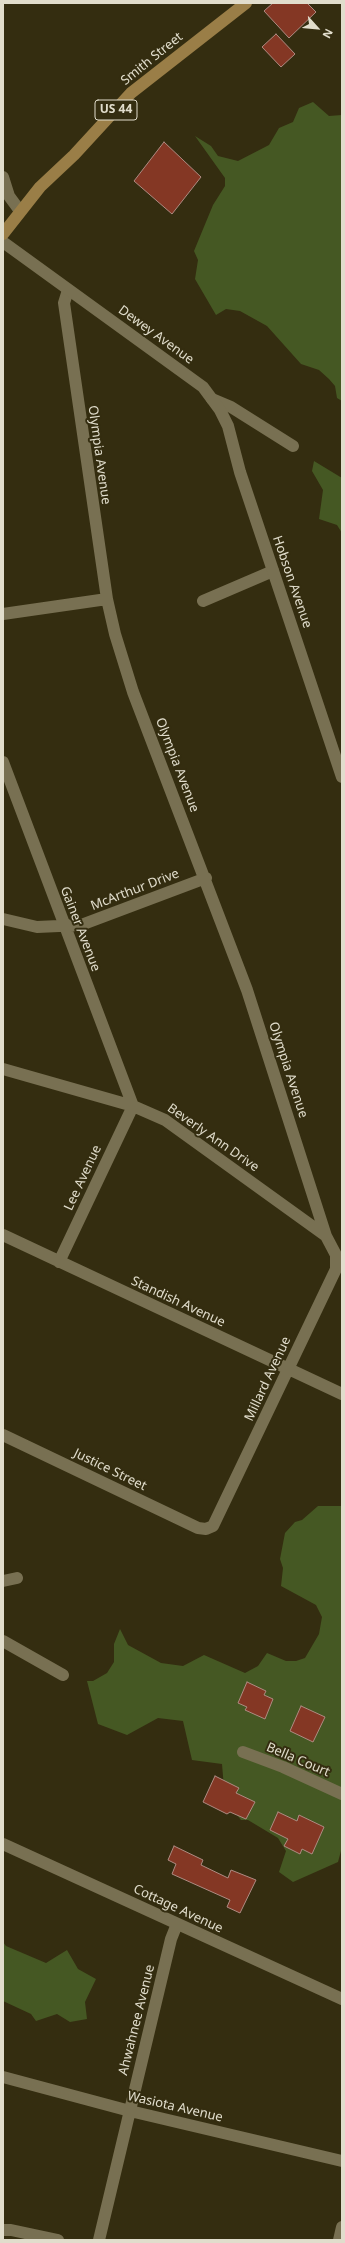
<!DOCTYPE html>
<style>
body{margin:0}
#map{position:relative;width:345px;height:2243px;overflow:hidden;background:#342d10;font-family:"Noto Sans",sans-serif}
canvas{display:block}
.frame{position:absolute;inset:0;border:4px solid #e1ddcc;pointer-events:none}
.north{position:absolute;left:297px;top:8px;width:40px;height:40px;-webkit-text-stroke:3px #342d10;paint-order:stroke;rotate:117deg;font-size:11px;font-weight:700;line-height:16px;text-align:center;color:#e1ddcc}
.north::after{content:'';display:block;margin:auto;width:14px;height:18px;background:#e1ddcc;clip-path:polygon(50% 0,100% 100%,50% 72%,0 100%)}
</style>
<div id="map">
<canvas width="345" height="2243"></canvas>
<div class="frame"></div>
<div class="north">N</div>
</div>
<script>
const c = document.querySelector('canvas').getContext('2d');
c.lineJoin = 'round';
function fillPath(path, color) {
  c.fillStyle = color;
  c.fill(path, 'evenodd');
}
function toPath(rows) {
  const path = new Path2D();
  for (const r of rows) {
    path.moveTo(r[0], r[1]);
    for (let i = 2; i < r.length; i += 2) path.lineTo(r[i], r[i + 1]);
  }
  return path;
}
function stroke(path, color, width, dash) {
  c.strokeStyle = color;
  c.lineWidth = width;
  c.lineCap = dash ? 'butt' : 'round';
  c.setLineDash(dash || []);
  c.stroke(path);
}
function label(font, color, halo, rows, align = 'center') {
  c.font = font + ' "Noto Sans",sans-serif';
  c.lineWidth = 4;
  c.setLineDash([]);
  c.textBaseline = 'middle';
  c.strokeStyle = halo;
  c.fillStyle = color;
  for (const [text, x, y, turn = 0] of rows) {
    c.save();
    c.translate(x, y);
    c.rotate((+turn || 0) * Math.PI / 180);
    c.textAlign = isNaN(turn) ? turn : align;
    if (halo) c.strokeText(text, 0, 0);
    c.fillText(text, 0, 0);
    c.restore();
  }
}
const green = toPath([
 [313,102,329,116,342,115,342,401,337,398,335,386,329,379,319,370,301,364,267,326,240,311,226,309,216,315,195,279,198,260,194,251,213,205,225,186,225,178,195,136,211,146,218,156,238,161,269,145,279,128,293,122,299,108],
 [314,461,342,478,342,533,337,525,319,519,323,490,312,471],
 [318,1506,342,1506,342,1847,338,1862,293,1882,279,1872,286,1851,278,1838,248,1820,241,1820,225,1800,222,1764,192,1760,183,1721,158,1718,127,1735,98,1724,87,1681,93,1681,107,1673,114,1662,114,1644,120,1629,128,1645,161,1663,183,1666,204,1655,245,1673,258,1666,267,1653,286,1661,296,1661,305,1658,319,1634,322,1617,316,1605,281,1586,283,1568,280,1559,285,1533,295,1522,302,1520],
 [3,1942,6,1946,46,1963,67,1950,78,1969,96,1979,85,2002,87,2019,70,2022,57,2014,36,2021,31,2014,3,2001]
]);
const building = toPath([
 [273,3,307,3,316,12,289,38,264,11,273,3],
 [276,34,295,54,281,67,262,47,276,34],
 [164,142,201,177,172,214,134,181,164,142],
 [247,1682,266,1691,264,1695,273,1699,265,1719,245,1710,247,1707,238,1703,247,1682],
 [301,1706,325,1717,313,1742,290,1731,301,1706],
 [215,1776,239,1788,236,1793,255,1802,246,1819,230,1812,227,1814,203,1802,215,1776],
 [278,1812,297,1821,299,1815,324,1827,312,1854,302,1849,300,1854,284,1846,288,1839,270,1830,278,1812],
 [174,1846,203,1860,201,1865,228,1878,231,1870,256,1880,240,1913,227,1907,230,1900,172,1874,176,1864,168,1860,174,1846]
]);
const minor = toPath([
 [212,399,231,407,293,446],
 [203,601,273,571],
 [3,614,107,599],
 [3,762,133,1106,59,1262],
 [3,919,37,927,81,925,206,878],
 [3,1069,133,1106,165,1120,326,1236],
 [3,1235,342,1394],
 [3,1435,198,1528,206,1529,213,1526,336,1269,336,1255,326,1236,247,990,133,692,115,634,107,599,64,303,68,290],
 [3,1581,17,1578],
 [3,1641,63,1675],
 [243,1752,283,1767,342,1794],
 [3,1844,342,1999],
 [3,2077,130,2111,342,2161],
 [3,2230,11,2230,58,2240],
 [99,2240,171,1939,177,1924],
 [339,2240,342,2227]
]);
const tertiary = toPath([
 [3,177,9,196,20,211],
 [3,242,203,387,220,410,228,426,240,472,342,777]
]);
const primary = toPath([
 [3,234,40,187,74,155,131,93,246,3]
]);
const shields = [
 [116,110,42]
];
const shieldNames = [
 ["US 44",116,110]
];
const streetNames = [
 ["Smith Street",152,59,-39],
 ["Dewey Avenue",156,335,36],
 ["Olympia Avenue",99,455,82],
 ["Hobson Avenue",292,582,71],
 ["Olympia Avenue",177,765,69],
 ["McArthur Drive",135,890,-21],
 ["Gainer Avenue",80,929,69],
 ["Olympia Avenue",288,1070,72],
 ["Beverly Ann Drive",213,1138,35],
 ["Lee Avenue",83,1178,-65],
 ["Standish Avenue",178,1302,25],
 ["Millard Avenue",268,1379,-65],
 ["Justice Street",110,1470,26],
 ["Bella Court",298,1760,23],
 ["Cottage Avenue",178,1909,25],
 ["Ahwahnee Avenue",137,2020,-76],
 ["Wasiota Avenue",175,2107,13]
];
fillPath(green, '#455823');
fillPath(building, '#843724');
stroke(building, '#ae8b82', 1);
stroke(minor, '#787052', 12);
stroke(tertiary, '#787052', 12);
stroke(primary, '#9a7e47', 12);
for (const [x, y, w] of shields) {
  const box = new Path2D();
  box.roundRect(x - w / 2, y - 10, w, 20, 3);
  c.fillStyle = '#342d10';
  c.fill(box);
  stroke(box, '#e1ddcc', 1);
}
label('bold 12px', '#e1ddcc', null, shieldNames);
label('13px', '#e1ddcc', '#342d10', streetNames);
</script>
